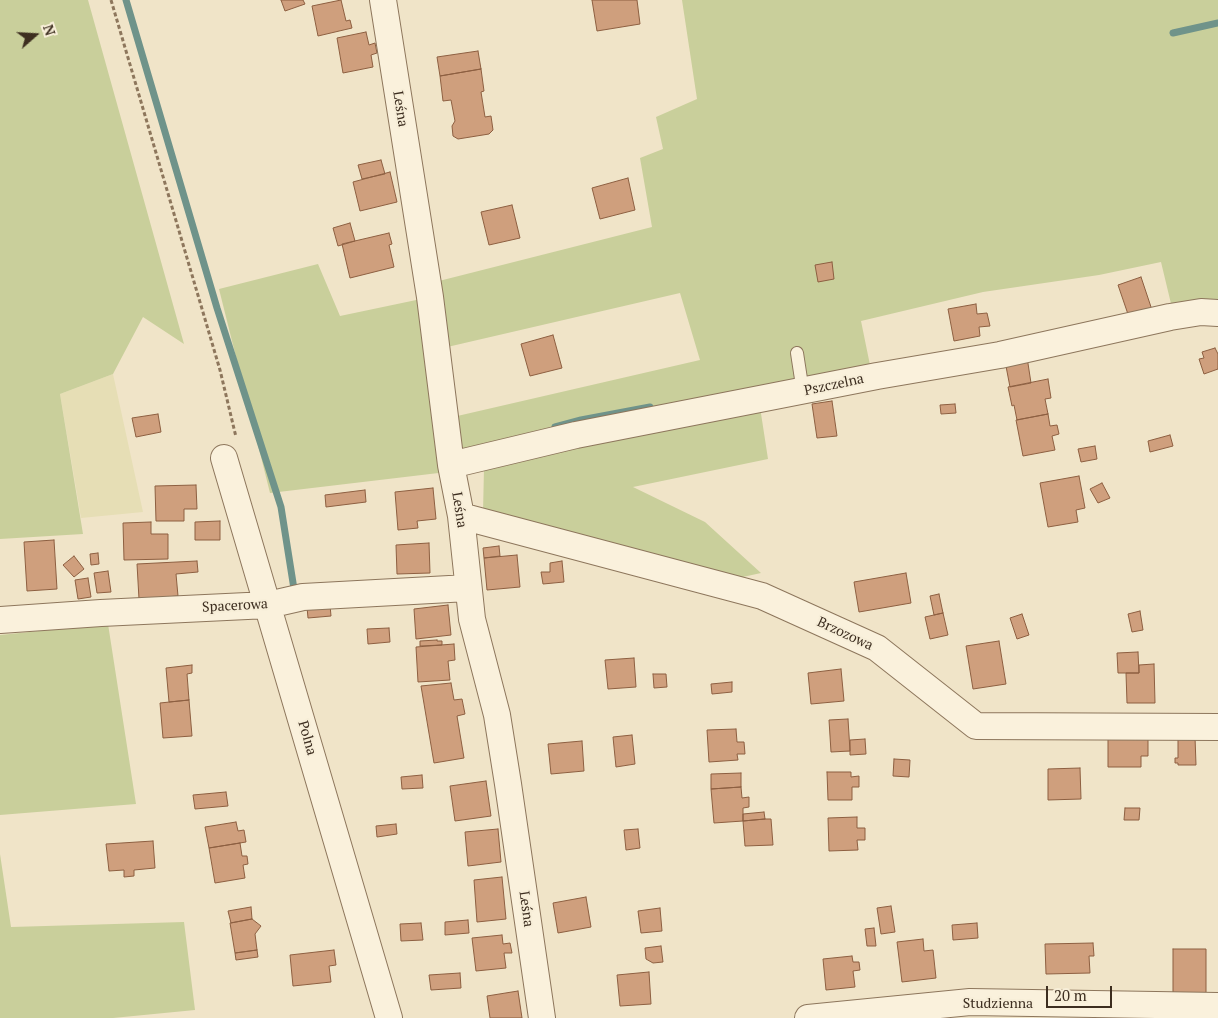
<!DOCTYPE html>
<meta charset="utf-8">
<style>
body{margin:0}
#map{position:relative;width:1218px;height:1018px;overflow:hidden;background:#f0e4c8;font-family:"PT Serif",serif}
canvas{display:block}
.north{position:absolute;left:10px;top:10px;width:50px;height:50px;-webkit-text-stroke:4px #f7eed8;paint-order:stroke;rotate:71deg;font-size:14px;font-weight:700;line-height:20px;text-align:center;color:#3d2e20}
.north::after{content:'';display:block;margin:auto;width:18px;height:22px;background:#3d2e20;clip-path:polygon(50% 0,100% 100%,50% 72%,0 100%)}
.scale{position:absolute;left:1046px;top:986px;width:66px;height:22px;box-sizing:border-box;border:2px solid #3d2e20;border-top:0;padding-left:6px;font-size:15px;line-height:18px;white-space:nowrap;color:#3d2e20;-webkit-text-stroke:4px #f7eed8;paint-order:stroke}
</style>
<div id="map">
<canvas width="1218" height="1018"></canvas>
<div class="north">N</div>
<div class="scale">20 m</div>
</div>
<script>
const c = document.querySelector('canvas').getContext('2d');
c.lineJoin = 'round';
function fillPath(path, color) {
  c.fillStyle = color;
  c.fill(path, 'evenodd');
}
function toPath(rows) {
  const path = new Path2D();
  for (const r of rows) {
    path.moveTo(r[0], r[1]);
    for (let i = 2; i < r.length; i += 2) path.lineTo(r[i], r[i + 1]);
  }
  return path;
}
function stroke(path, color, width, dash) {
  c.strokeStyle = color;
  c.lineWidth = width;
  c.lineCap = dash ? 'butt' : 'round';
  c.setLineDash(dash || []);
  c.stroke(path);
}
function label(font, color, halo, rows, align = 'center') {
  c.font = font + ' "PT Serif",serif';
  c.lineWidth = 4;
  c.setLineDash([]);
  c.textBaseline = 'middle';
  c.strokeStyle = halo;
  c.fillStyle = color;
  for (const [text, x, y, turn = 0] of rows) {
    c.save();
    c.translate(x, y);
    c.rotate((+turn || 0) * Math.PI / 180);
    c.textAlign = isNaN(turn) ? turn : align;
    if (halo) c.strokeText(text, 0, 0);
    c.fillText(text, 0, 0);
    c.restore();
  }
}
const farmland = toPath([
 [113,374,143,512,81,518,60,394]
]);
const green = toPath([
 [0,0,88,0,184,344,143,317,113,374,60,394,83,534,0,539],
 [682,0,1218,0,1218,309,1173,312,1161,262,1099,275,983,292,861,321,871,370,462,452,453,417,700,360,680,293,443,348,435,282,652,227,640,158,663,149,656,117,697,99],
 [318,264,340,316,421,299,447,472,270,493,219,289],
 [760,407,768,459,633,487,705,522,761,573,729,580,483,513,484,468],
 [108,624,136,804,0,815,0,635],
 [0,854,11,927,184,922,195,1010,113,1018,0,1018]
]);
const stream = toPath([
 [126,0,217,308,281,507,294,589],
 [1173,33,1218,23],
 [555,427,581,420,650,407]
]);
const building = toPath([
 [281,0,303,0,305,4,285,11,281,0],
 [341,0,346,21,350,20,352,28,318,36,312,6,341,0],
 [592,0,637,0,640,24,597,31,592,0],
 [366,32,369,45,375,43,377,53,371,55,373,67,343,73,337,38,366,32],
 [478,51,481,69,440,76,437,57,478,51],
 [481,69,484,91,481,92,485,117,491,116,493,130,489,134,458,139,453,136,452,126,455,121,451,100,443,101,440,76,481,69],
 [381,160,385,174,362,179,358,165,381,160],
 [390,172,397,202,360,211,353,182,390,172],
 [628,178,635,210,600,219,592,188,628,178],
 [512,205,520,238,489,245,481,212,512,205],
 [350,223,355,241,338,246,333,228,350,223],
 [389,233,392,244,389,245,394,267,350,278,342,244,389,233],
 [832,262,834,279,818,282,815,265,832,262],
 [1141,277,1154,316,1131,323,1118,285,1141,277],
 [976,304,977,314,987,313,990,326,979,327,980,336,954,341,948,309,976,304],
 [553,335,562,368,530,376,521,344,553,335],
 [1215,348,1218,354,1218,369,1204,374,1199,359,1204,358,1202,352,1215,348],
 [1027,357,1031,383,1010,387,1005,361,1027,357],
 [1048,379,1051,398,1045,399,1048,414,1017,420,1014,405,1012,406,1008,387,1048,379],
 [832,401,837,436,817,438,812,404,832,401],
 [955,404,956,413,941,414,940,405,955,404],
 [158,414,161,432,136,437,132,418,158,414],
 [1048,414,1050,426,1057,425,1059,434,1052,436,1055,450,1023,456,1016,420,1048,414],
 [1170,435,1173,446,1150,452,1148,441,1170,435],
 [1095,446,1097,459,1081,462,1078,449,1095,446],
 [1079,476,1085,508,1076,510,1078,522,1048,527,1040,483,1079,476],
 [1102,483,1110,498,1098,503,1090,489,1102,483],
 [196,485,197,509,184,509,184,521,156,521,155,486,196,485],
 [433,488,436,519,417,521,418,528,398,530,395,492,433,488],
 [365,490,366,502,326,507,325,495,365,490],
 [220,521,220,540,195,540,195,522,220,521],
 [151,522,151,534,168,534,168,559,124,560,123,523,151,522],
 [54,540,57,589,27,591,24,542,54,540],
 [429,543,430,573,397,574,396,545,429,543],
 [499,546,500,556,484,558,483,548,499,546],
 [98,553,99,564,91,565,90,554,98,553],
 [517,555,520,587,487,590,484,558,517,555],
 [74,556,84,569,74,577,63,565,74,556],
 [197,561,198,572,176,574,178,596,139,599,137,564,197,561],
 [562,561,564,582,543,584,541,572,550,572,550,563,562,561],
 [108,571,111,592,97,593,94,573,108,571],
 [906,573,911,603,859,612,854,582,906,573],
 [88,578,91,597,78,599,75,580,88,578],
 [939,594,943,613,934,615,930,596,939,594],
 [330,605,331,616,308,618,307,607,330,605],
 [448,605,451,635,416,639,414,609,448,605],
 [1140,611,1143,630,1132,632,1128,614,1140,611],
 [943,613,948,635,930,639,925,617,943,613],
 [1022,614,1029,635,1017,639,1010,618,1022,614],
 [389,628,390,642,368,644,367,629,389,628],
 [437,640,437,641,442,641,442,645,420,646,420,641,437,640],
 [999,641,1006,684,973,689,966,646,999,641],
 [454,644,455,660,448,661,450,680,418,682,416,647,454,644],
 [1138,652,1139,673,1118,673,1117,653,1138,652],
 [634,658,636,687,608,689,605,660,634,658],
 [1154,664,1155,703,1127,703,1126,673,1139,673,1139,665,1154,664],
 [192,665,192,673,187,674,189,700,169,702,166,668,192,665],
 [841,669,844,701,811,704,808,673,841,669],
 [653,674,666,674,667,687,654,688,653,674],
 [732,682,732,692,712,694,711,684,732,682],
 [451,683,454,700,462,699,465,714,457,716,464,758,434,763,421,686,451,683],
 [189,700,192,736,163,738,160,703,189,700],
 [848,719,850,751,831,752,829,720,848,719],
 [736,729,737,742,744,742,745,754,737,754,738,760,709,762,707,730,736,729],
 [1108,734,1148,734,1148,756,1141,756,1141,767,1108,767,1108,734],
 [632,735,635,764,616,767,613,737,632,735],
 [1178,737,1195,737,1196,765,1178,765,1178,763,1175,763,1175,758,1178,758,1178,737],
 [865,739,866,754,850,755,850,740,865,739],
 [582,741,584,771,551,774,548,744,582,741],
 [894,759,910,760,909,777,893,776,894,759],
 [1080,768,1081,799,1048,800,1048,769,1080,768],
 [827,772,851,772,851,777,859,776,859,787,852,787,852,800,828,800,827,772],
 [741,773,741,787,711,789,711,774,741,773],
 [422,775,423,788,402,789,401,777,422,775],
 [486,781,491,816,455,821,450,786,486,781],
 [741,787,742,798,749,797,749,807,743,808,743,821,714,823,711,789,741,787],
 [226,792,228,806,195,809,193,795,226,792],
 [1125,808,1140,808,1139,820,1124,820,1125,808],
 [764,812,765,819,743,821,743,814,764,812],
 [857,817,857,828,865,828,865,840,857,840,858,850,829,851,828,818,857,817],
 [765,819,771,819,773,845,745,846,743,821,765,819],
 [236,822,238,831,244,830,246,842,209,848,205,827,236,822],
 [396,824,397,834,377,837,376,826,396,824],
 [498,829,501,862,468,866,465,832,498,829],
 [638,829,640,848,626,850,624,830,638,829],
 [153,841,155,868,134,870,134,876,124,877,124,870,109,871,106,844,153,841],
 [240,843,242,856,247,856,248,864,243,865,245,878,215,883,209,848,240,843],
 [502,877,506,919,477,922,474,880,502,877],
 [586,897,591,927,558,933,553,903,586,897],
 [891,906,895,932,881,934,877,908,891,906],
 [251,907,252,919,231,923,228,911,251,907],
 [660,908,662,931,641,933,638,911,660,908],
 [252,919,261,926,255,934,257,950,235,953,230,923,252,919],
 [468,920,469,933,445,935,445,922,468,920],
 [421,923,423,940,401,941,400,924,421,923],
 [977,923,978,938,953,940,952,925,977,923],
 [874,928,876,946,867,946,865,929,874,928],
 [502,935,503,944,510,943,512,953,504,953,506,968,476,971,472,938,502,935],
 [923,939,924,951,933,950,936,978,902,982,897,942,923,939],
 [1093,943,1094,956,1089,956,1090,973,1046,974,1045,944,1093,943],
 [661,946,663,962,653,963,646,959,645,948,661,946],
 [1173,949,1206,949,1206,993,1173,993,1173,949],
 [257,950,258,957,236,960,235,953,257,950],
 [334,950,336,965,329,966,331,982,293,986,290,955,334,950],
 [852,956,853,962,859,962,860,970,853,971,855,987,826,990,823,959,852,956],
 [649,972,651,1004,620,1006,617,975,649,972],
 [460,973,461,988,431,990,429,975,460,973],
 [518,991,522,1018,490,1018,487,996,518,991]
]);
const path = toPath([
 [111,0,220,370,236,437]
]);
const lane = toPath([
 [797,353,803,392]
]);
const street = toPath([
 [383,0,430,297,451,465,461,516,472,619,497,715,508,784,542,1018],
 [224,458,389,1018],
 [451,465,576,435,877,376,1000,355,1170,317,1201,312,1218,313],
 [461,516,762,596,877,648,976,726,1218,727],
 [0,620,101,613,268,605,303,597,468,588],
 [808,1018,970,1002,1218,1006]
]);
const streetNames = [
 ["Leśna",400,109,81],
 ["Pszczelna",834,385,-12],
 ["Leśna",459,510,81],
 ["Spacerowa",235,606,-3],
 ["Brzozowa",845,634,25],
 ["Polna",307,738,74],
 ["Leśna",526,909,82],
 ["Studzienna",998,1004]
];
fillPath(farmland, '#e6deb5');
fillPath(green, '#c9cf9b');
stroke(stream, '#6f938a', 7);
fillPath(building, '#cf9f7d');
stroke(building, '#8d5f41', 1);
stroke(lane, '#8d765c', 14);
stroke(street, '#8d765c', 28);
stroke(path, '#8d765c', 3, [4, 2.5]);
stroke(lane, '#faf1dc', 12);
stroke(street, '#faf1dc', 26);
label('14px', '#3d2e20', '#f7eed8', streetNames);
</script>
